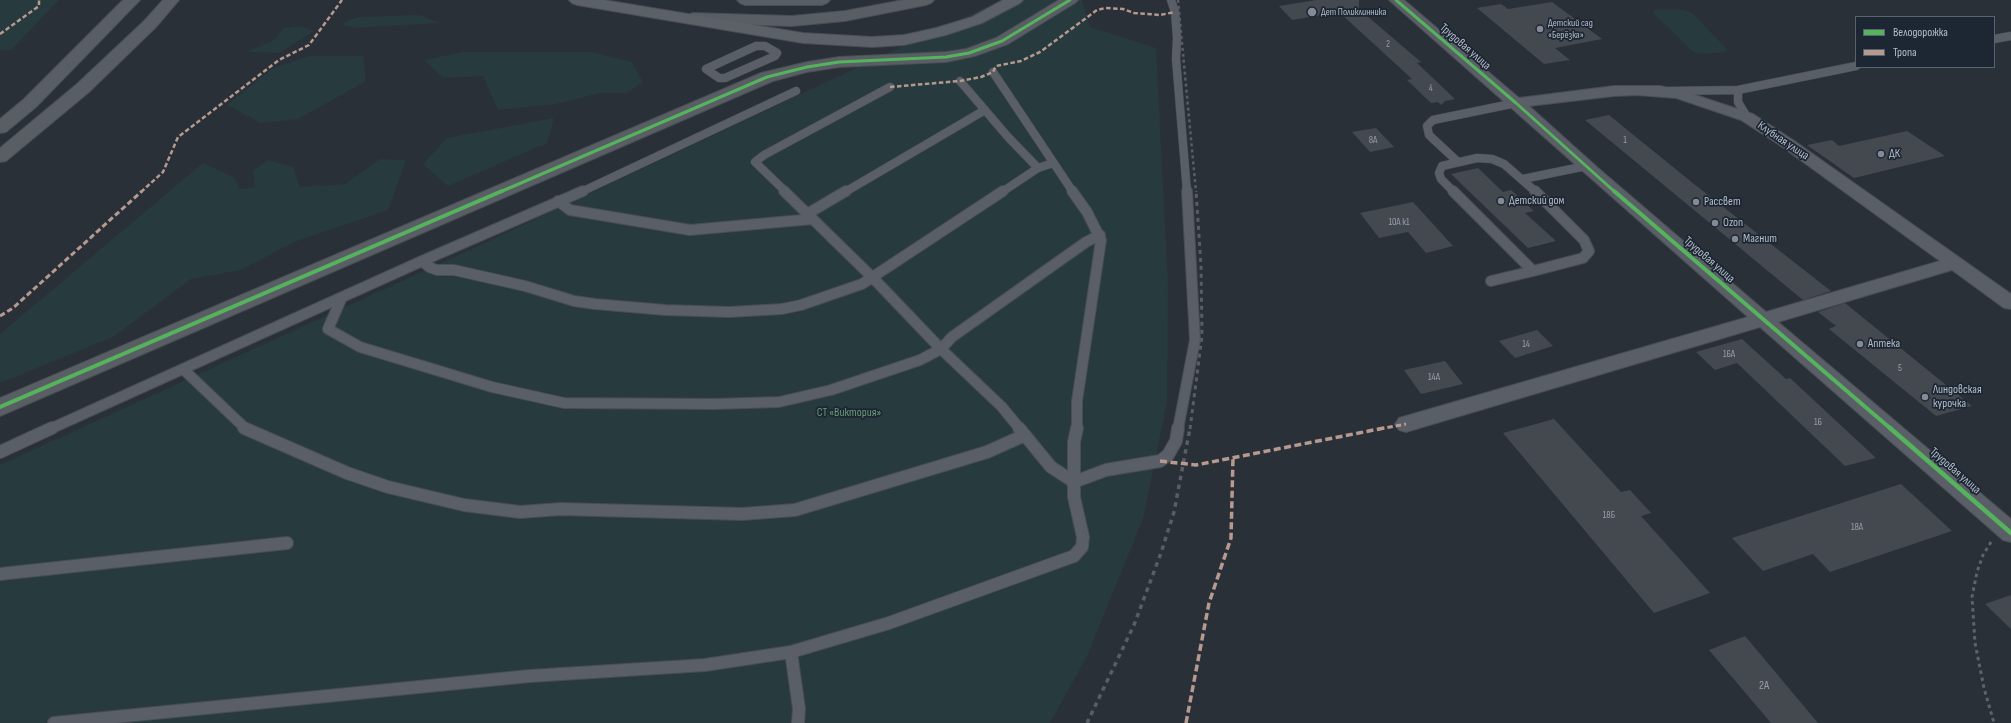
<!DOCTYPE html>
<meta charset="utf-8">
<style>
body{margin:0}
#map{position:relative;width:2011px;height:723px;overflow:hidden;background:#2a3038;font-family:"Sofia Sans Condensed",sans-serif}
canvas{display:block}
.legend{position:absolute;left:1855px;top:16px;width:140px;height:52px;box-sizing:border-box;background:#1d2633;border:1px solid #59626f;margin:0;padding:5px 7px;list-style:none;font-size:12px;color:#b4bcc9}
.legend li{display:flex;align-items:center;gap:8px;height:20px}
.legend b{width:20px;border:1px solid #59626f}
</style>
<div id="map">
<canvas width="2011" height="723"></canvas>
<ul class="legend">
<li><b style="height:5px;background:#56b35d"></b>Велодорожка</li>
<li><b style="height:5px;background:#b69a8f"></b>Тропа</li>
</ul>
</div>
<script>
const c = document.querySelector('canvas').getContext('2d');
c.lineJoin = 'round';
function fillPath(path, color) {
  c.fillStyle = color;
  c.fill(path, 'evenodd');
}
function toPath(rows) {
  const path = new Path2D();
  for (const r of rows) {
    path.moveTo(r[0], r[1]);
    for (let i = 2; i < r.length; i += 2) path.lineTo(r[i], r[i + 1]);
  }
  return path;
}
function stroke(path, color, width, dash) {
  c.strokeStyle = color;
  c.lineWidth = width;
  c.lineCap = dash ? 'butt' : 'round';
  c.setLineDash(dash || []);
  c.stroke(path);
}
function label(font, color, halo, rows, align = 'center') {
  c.font = font + ' "Sofia Sans Condensed",sans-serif';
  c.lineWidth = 3.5;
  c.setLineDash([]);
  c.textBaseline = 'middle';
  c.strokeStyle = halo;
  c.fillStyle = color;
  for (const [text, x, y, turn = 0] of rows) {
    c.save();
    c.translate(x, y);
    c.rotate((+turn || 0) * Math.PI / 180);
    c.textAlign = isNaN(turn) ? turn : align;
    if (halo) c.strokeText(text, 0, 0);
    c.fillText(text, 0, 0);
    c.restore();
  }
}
const green = toPath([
 [0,0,59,0,11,50,0,50],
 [1001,0,1082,0,1090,27,1156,48,1168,286,1167,402,1143,519,1087,656,1050,723,0,723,0,465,459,255],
 [1655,10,1684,10,1692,13,1726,48,1727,50,1725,52,1700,54,1692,51,1654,14,1653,12],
 [420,15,439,23,355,28,341,24,357,17],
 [300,26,314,31,279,53,247,52,274,40,284,28],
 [464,52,591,52,632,62,643,82,627,93,600,93,556,104,498,110,483,76,443,78,424,60],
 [308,56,363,56,366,81,298,119,261,123,227,105,272,69],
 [554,118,547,143,448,186,423,164,447,138],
 [380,159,406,160,388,210,294,242,241,270,191,279,113,337,0,383,0,334,203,163,234,177,240,189,255,187,253,171,268,160,293,167,300,187,345,184]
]);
const building = toPath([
 [1316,0,1359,0,1359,9,1421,62,1417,63,1455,99,1445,101,1441,105,1438,102,1431,103,1407,80,1412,79,1339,12,1292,20,1279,6],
 [1552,2,1602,39,1555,48,1570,60,1544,64,1477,8,1501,4,1508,9],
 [1609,115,1694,184,1831,291,1803,300,1585,120],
 [1376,128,1394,147,1370,152,1352,132],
 [1907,131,1945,156,1854,178,1807,145,1832,140,1839,146],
 [1478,168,1503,192,1511,190,1534,211,1525,213,1556,241,1528,248,1451,174],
 [1413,202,1453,246,1426,253,1408,232,1379,238,1360,213],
 [1845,303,1972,406,1936,416,1829,329,1836,326,1818,312],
 [1537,330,1553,346,1515,358,1499,341],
 [1742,339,1786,379,1790,378,1876,458,1845,466,1737,363,1715,370,1696,352],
 [1445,361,1463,384,1421,394,1404,370],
 [1554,419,1621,492,1630,490,1651,513,1641,516,1710,593,1654,613,1503,433],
 [1901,484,1952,531,1830,572,1813,554,1763,571,1732,538],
 [2011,595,2011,629,1985,604],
 [1745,636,1818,723,1771,723,1709,650]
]);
const path = toPath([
 [1991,542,1983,555,1977,572,1972,597,1975,643,1984,688,1994,723]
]);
const laneFar2 = toPath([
 [1171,0,1175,12,1177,38,1176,59,1187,192],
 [1994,39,2011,36],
 [756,46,765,46,777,53,775,56,725,78,719,78,706,69,756,46],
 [993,72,1073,192],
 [960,81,1008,137,1038,168],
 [1738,90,1856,66],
 [1668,91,1738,90,1738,102,1747,117],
 [1458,162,1429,135,1427,126,1433,120,1516,103],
 [1523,179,1586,166],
 [581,192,796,91],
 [786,192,755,162,764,155,890,87],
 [845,192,985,110],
 [1002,192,1038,168,1053,163],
 [1454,192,1441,179,1439,173,1442,166,1477,158,1492,159,1504,164,1536,192]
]);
const laneFar1 = toPath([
 [784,191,873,278,941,349,952,337,1086,242,1100,235],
 [1072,191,1087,212,1101,240,1077,401,1077,429],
 [1453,191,1533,271],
 [558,201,570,210,690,230,813,219],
 [807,214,846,191],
 [422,261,429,267,437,270,454,270,525,286,574,301,595,304,665,310,729,312,782,309,801,305,862,284,1003,191],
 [1533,271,1583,258,1589,251,1584,240,1535,191],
 [1491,281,1533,271],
 [342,297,328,329,360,347,492,387,564,403,715,404,779,402,831,390,920,360,941,349,1002,407,1020,429],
 [183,369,246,429],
 [50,429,422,261,583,191],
 [1178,429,1195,340,1187,191]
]);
const lane = toPath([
 [244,428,347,473,388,487,464,505,520,512,561,509,742,514,795,510,987,452,1025,435],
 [1019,428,1051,467,1074,482,1106,470,1160,461,1168,455,1176,441,1178,428],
 [0,452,52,428],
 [0,574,287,543],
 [791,652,799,709,798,723],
 [54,723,530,676,705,665,791,652,889,623,1074,556,1082,547,1083,537,1074,497,1074,442,1077,428]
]);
const street = toPath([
 [1389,0,1404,0,1519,98,1614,86,1660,86,1683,91,1753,114,1793,140,2011,294,2011,309,2004,308,1952,270,1778,322,2011,519,2011,542,2003,540,1760,327,1406,432,1399,430,1395,424,1399,418,1748,317,1389,0],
 [1637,95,1676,98,1741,120,1781,146,1940,261,1766,312,1598,168,1529,106,1614,96,1637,95]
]);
const secondary = toPath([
 [123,0,140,0,36,107,6,132,0,133,0,119,24,99,123,0],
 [163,0,179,0,156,27,89,92,6,161,0,162,0,148,77,84,144,21,163,0],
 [737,0,830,0,827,3,822,5,745,5,740,3,737,0],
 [903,0,934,0,931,3,926,5,845,21,792,26,693,23,688,21,685,18,688,15,693,13,792,16,845,11,903,0],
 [1059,0,1078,0,1075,3,1008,44,975,56,946,62,839,67,807,72,773,81,0,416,0,398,761,73,807,62,839,57,946,52,966,49,996,38,1059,0]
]);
const primary = toPath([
 [569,0,604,0,803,33,872,37,904,35,936,28,972,17,1003,0,1023,0,1020,3,982,23,946,35,904,45,872,47,803,43,577,5,572,3,569,0]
]);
const railFar2 = toPath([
 [1178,0,1196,192]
]);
const railFar1 = toPath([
 [1190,429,1202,336,1201,265,1196,191]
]);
const rail = toPath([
 [1087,723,1134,625,1161,553,1174,512,1190,428]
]);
const quietFar2 = toPath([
 [0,34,39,6,39,0],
 [890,87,960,81,981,77,993,72,996,66,1021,61,1040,52,1097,10,1105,8,1123,9,1134,13,1160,15,1175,12],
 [141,192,163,172,178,137,279,60,309,45,342,0]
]);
const quietFar1 = toPath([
 [0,316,13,308,142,191],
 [1379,429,1406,424]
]);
const quiet = toPath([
 [1160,461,1196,465,1384,428],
 [1186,723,1209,603,1231,538,1233,458]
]);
const cyclewayFar2 = toPath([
 [1396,0,1516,103,1615,192],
 [500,192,767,77,807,67,839,62,946,57,969,53,1002,41,1070,0]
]);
const cyclewayFar1 = toPath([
 [1614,191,1891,429],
 [0,407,502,191]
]);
const cycleway = toPath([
 [1890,428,2011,533]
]);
const markers = [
 [1312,12,5,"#848b96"],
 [1540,29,4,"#848b96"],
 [1881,154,4,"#848b96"],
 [1501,201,4,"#848b96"],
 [1696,202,4,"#848b96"],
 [1715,223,4,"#848b96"],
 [1735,239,4,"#848b96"],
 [1860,344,4,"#848b96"],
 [1925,397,4,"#848b96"]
];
const farNumbernames = [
 ["2",1388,45],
 ["4",1431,89]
];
const farPoinames = [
 ["Дет Поликлинника",1321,12],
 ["Детский сад",1548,23],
 ["«Берёзка»",1548,35]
];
const numberNames = [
 ["8А",1373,140],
 ["1",1625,140],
 ["10А к1",1399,222],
 ["14",1526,344],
 ["16А",1729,354],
 ["5",1900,368],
 ["14А",1434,377],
 ["16",1818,422],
 ["18Б",1609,515],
 ["18А",1857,527]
];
const streetNames = [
 ["Трудовая улица",1465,47,41],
 ["Клубная улица",1783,141,34],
 ["Трудовая улица",1709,260,41],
 ["Трудовая улица",1955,471,41]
];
const poiNames = [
 ["ДК",1889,154],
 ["Детский дом",1509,201],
 ["Рассвет",1704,202],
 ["Ozon",1723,223],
 ["Магнит",1743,239],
 ["Аптека",1868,344],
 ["Линдовская",1933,390],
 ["курочка",1933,404]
];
const parkNames = [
 ["СТ «Виктория»",849,413]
];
const nearNumbernames = [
 ["2А",1764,686]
];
fillPath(green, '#273a3e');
fillPath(building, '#444950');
stroke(laneFar2, '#484c53', 9);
stroke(laneFar1, '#484c53', 12);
stroke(lane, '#484c53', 14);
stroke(street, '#484c53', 2);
stroke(secondary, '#484c53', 2);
stroke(primary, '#484c55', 2);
stroke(path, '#5d636a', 3, [3.5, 3.5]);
stroke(laneFar2, '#5a5e66', 8);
stroke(laneFar1, '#5a5e66', 10);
stroke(lane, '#5a5e66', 12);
fillPath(street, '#5a5e66');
fillPath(secondary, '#595d64');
fillPath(primary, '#5c6168');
stroke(railFar2, '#595d64', 2.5, [3, 3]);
stroke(railFar1, '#595d64', 3, [4, 4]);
stroke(rail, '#595d64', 3.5, [4.5, 4.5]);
stroke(quietFar2, '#b69a8f', 2.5, [4.5, 2.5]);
stroke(quietFar1, '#b69a8f', 3, [5.5, 3]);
stroke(quiet, '#b69a8f', 3.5, [7, 3.5]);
stroke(cyclewayFar2, '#56b35d', 3);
stroke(cyclewayFar1, '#56b35d', 4);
stroke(cycleway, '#56b35d', 4.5);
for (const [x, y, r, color] of markers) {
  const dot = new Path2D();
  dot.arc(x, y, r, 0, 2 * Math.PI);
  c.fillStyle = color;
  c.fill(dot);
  stroke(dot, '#1d2633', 1.5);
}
label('9px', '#989fab', null, farNumbernames);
label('10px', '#b4bcc9', '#1d2633', farPoinames, 'left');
label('10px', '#989fab', null, numberNames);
label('12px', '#b4bcc9', '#1d2633', streetNames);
label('12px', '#b4bcc9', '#1d2633', poiNames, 'left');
label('12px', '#6b9a76', '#1d2633', parkNames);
label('12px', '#989fab', null, nearNumbernames);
</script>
